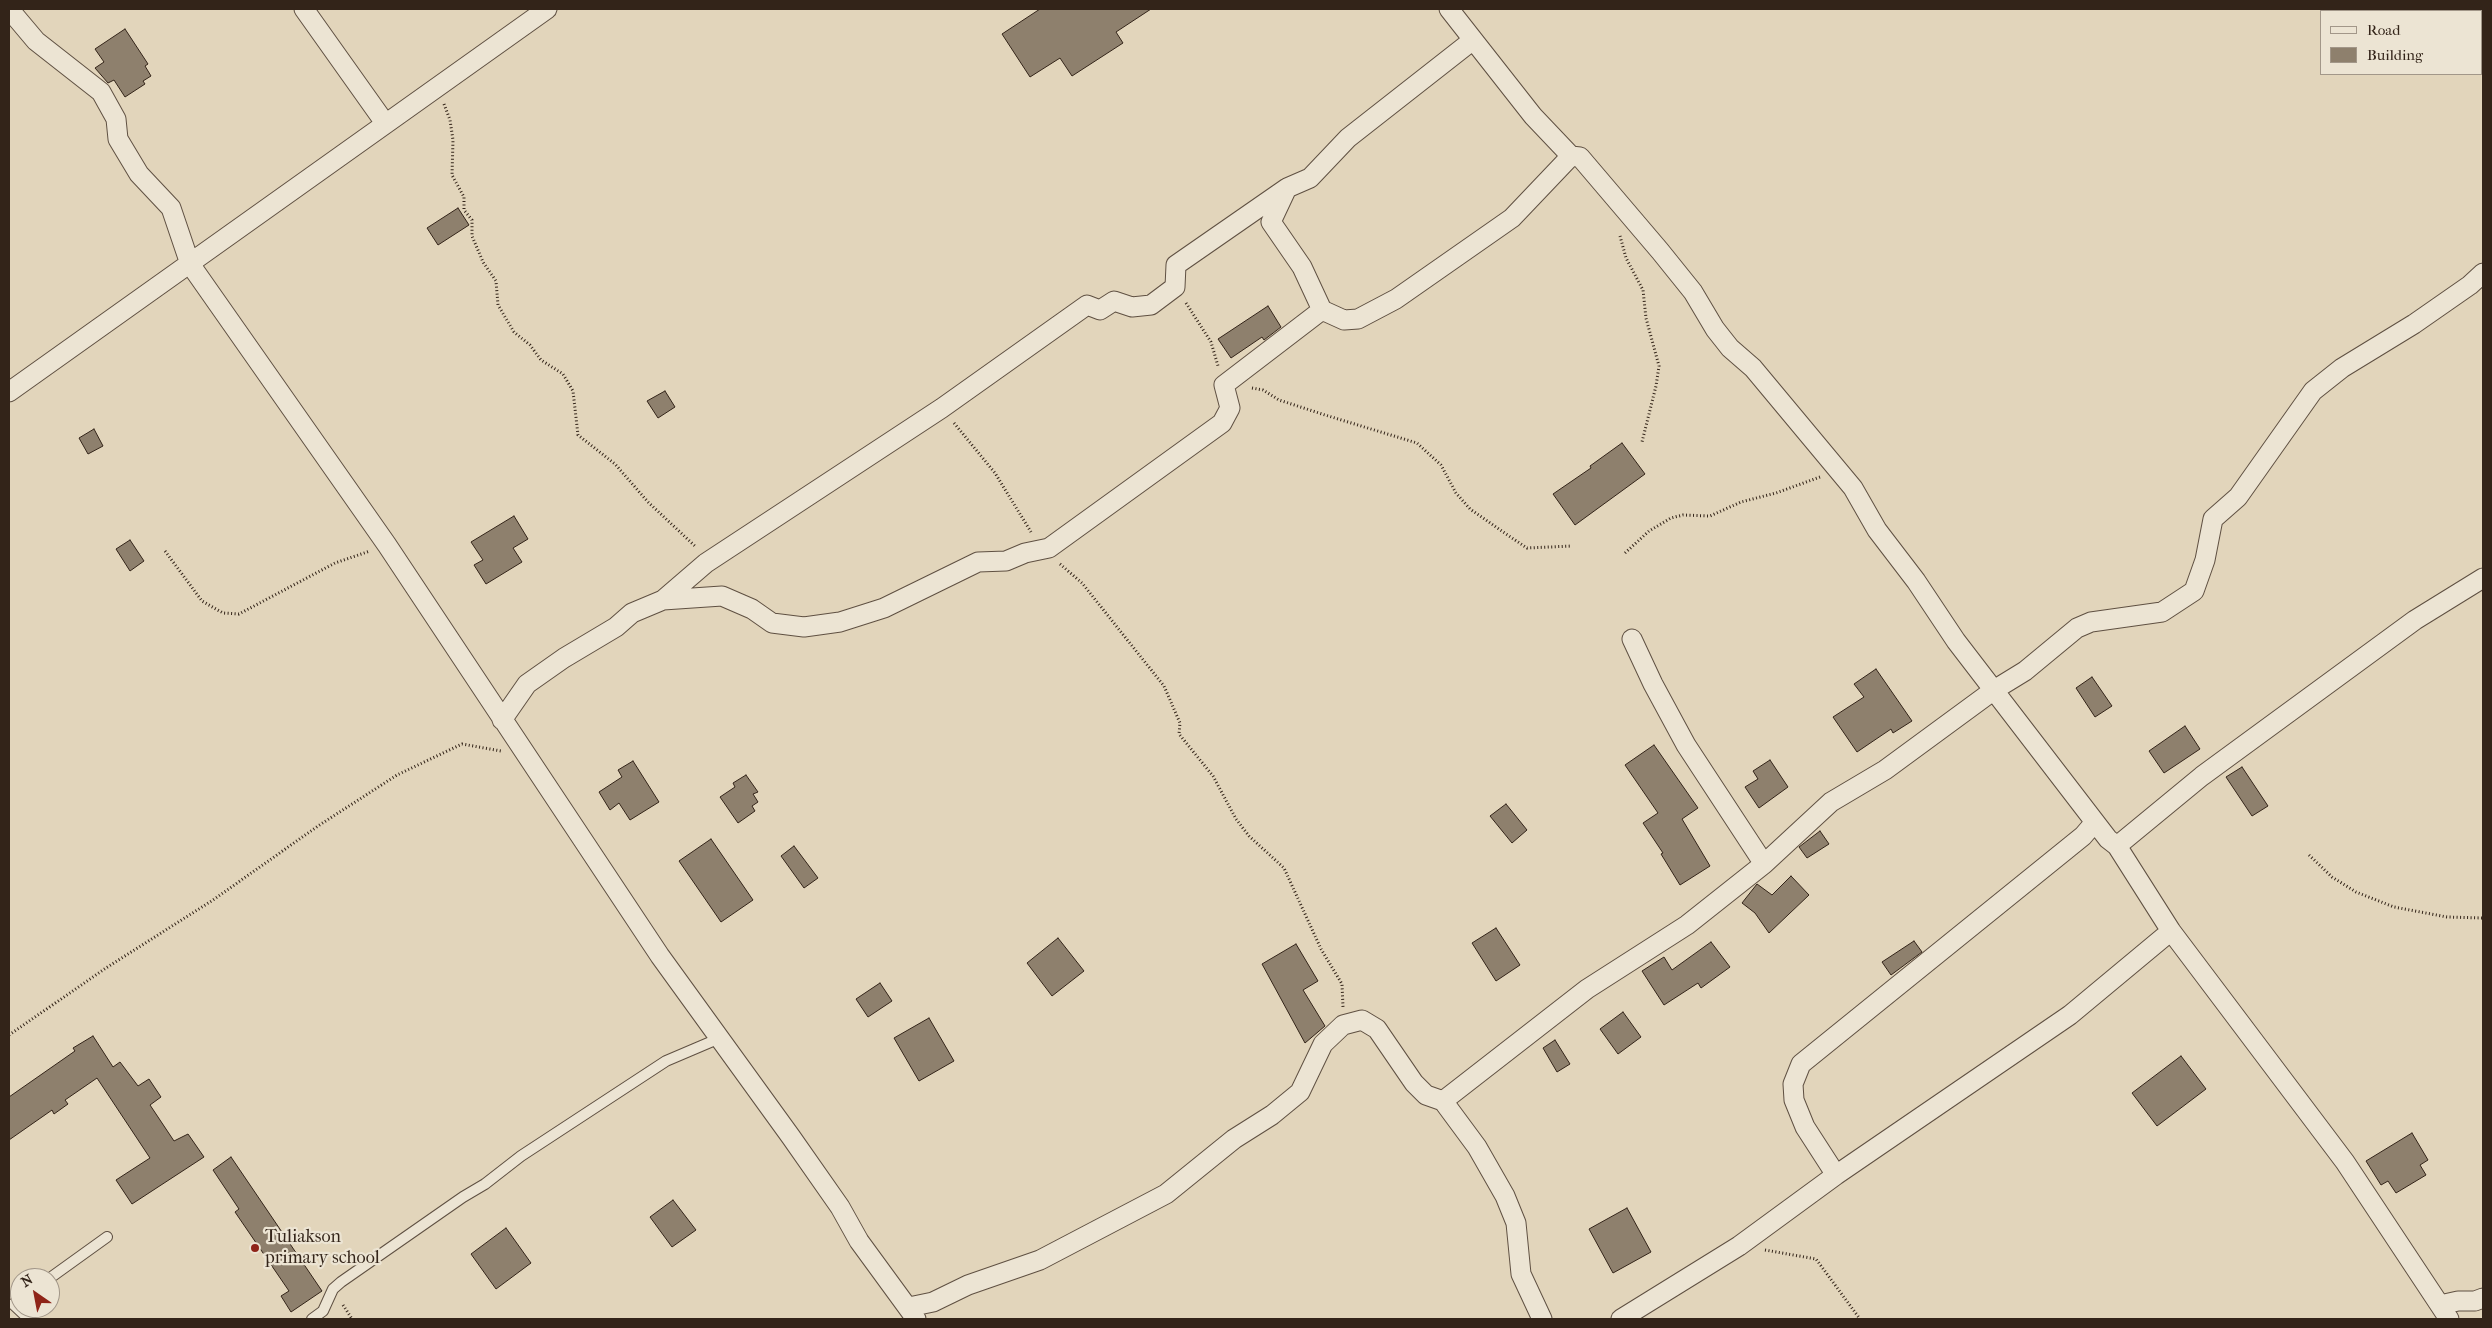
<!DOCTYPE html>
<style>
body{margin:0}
#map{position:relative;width:2492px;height:1328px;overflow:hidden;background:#e2d5bb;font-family:"IM FELL French Canon",serif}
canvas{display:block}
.frame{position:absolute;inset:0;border:10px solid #332419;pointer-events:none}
.legend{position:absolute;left:2320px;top:10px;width:162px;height:65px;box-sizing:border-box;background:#ece4d3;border:1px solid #a29789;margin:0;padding:6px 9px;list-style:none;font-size:15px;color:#332419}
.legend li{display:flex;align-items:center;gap:10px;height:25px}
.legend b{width:25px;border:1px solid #a29789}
.north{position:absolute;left:10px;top:1268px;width:50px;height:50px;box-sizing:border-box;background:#ece4d3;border:1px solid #a29789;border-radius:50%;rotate:327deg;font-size:14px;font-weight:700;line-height:20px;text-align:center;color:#332419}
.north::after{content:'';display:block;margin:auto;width:18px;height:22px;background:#8f2418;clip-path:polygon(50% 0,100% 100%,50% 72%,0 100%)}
</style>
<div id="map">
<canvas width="2492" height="1328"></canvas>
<div class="frame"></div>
<ul class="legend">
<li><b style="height:6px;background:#ece4d3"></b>Road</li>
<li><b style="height:14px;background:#8e806d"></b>Building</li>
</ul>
<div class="north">N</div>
</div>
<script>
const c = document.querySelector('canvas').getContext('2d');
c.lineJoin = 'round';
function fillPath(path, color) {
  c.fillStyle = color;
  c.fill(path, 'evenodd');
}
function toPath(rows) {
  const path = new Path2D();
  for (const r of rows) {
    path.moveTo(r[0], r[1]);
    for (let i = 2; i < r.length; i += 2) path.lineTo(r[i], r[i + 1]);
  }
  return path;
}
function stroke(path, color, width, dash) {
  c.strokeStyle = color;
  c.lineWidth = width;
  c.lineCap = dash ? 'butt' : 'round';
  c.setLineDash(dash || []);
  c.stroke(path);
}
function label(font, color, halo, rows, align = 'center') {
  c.font = font + ' "IM FELL French Canon",serif';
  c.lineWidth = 4.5;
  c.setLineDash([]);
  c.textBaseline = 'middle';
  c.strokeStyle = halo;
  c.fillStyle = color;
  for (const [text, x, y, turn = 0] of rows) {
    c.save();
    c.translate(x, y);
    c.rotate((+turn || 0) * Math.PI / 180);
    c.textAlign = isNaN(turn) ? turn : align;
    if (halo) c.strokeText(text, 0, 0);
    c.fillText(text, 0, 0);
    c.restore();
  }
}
const building = toPath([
 [1040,9,1151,9,1116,32,1123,43,1072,76,1060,58,1030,77,1002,34,1040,9],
 [125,29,148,64,145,66,151,76,143,81,145,84,125,97,114,80,108,83,95,68,104,62,95,49,125,29],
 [458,208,469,225,438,245,427,228,458,208],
 [1268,306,1281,327,1264,340,1262,337,1231,358,1218,339,1268,306],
 [665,391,675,407,658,418,647,401,665,391],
 [94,429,103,446,88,454,79,438,94,429],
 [1622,443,1645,474,1575,525,1553,494,1591,468,1590,466,1622,443],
 [514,516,528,539,513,548,522,562,486,584,474,565,483,560,471,542,514,516],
 [130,540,144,561,130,571,116,549,130,540],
 [1876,669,1912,721,1893,733,1891,729,1857,752,1833,717,1864,697,1854,684,1876,669],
 [2092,677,2112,706,2095,717,2076,688,2092,677],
 [2185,726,2200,749,2164,773,2149,751,2185,726],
 [1654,745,1698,808,1682,819,1710,866,1680,885,1661,854,1663,853,1643,823,1658,813,1625,765,1654,745],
 [1770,760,1788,787,1759,808,1745,787,1758,779,1753,771,1770,760],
 [633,761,659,802,630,820,619,803,610,810,599,792,622,777,618,770,633,761],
 [2242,767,2268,806,2252,816,2226,777,2242,767],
 [746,775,758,792,753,794,758,802,752,806,755,811,738,823,720,797,735,787,733,783,746,775],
 [1506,804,1527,830,1512,843,1490,816,1506,804],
 [1820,831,1829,844,1807,858,1799,847,1820,831],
 [711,839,753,900,721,922,679,861,711,839],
 [794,846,818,878,804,888,781,856,794,846],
 [1791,876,1809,895,1769,933,1755,913,1742,903,1757,884,1772,895,1791,876],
 [1496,928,1520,965,1496,981,1472,943,1496,928],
 [1058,938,1084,971,1052,996,1027,963,1058,938],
 [1914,941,1922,952,1891,975,1882,962,1914,941],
 [1711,942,1730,967,1701,988,1698,983,1664,1005,1642,971,1664,957,1672,970,1711,942],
 [1296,944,1318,981,1303,990,1325,1026,1305,1043,1262,964,1296,944],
 [880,983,892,1001,868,1017,856,999,880,983],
 [1623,1012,1641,1037,1618,1054,1600,1029,1623,1012],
 [929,1018,954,1061,919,1081,894,1038,929,1018],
 [93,1036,113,1067,120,1062,138,1086,149,1079,161,1097,150,1105,174,1141,188,1134,204,1157,132,1204,116,1180,150,1158,97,1078,65,1100,68,1104,54,1114,52,1110,9,1140,9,1097,75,1051,73,1048,93,1036],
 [1555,1040,1570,1064,1557,1072,1543,1048,1555,1040],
 [2181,1056,2206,1089,2157,1126,2132,1093,2181,1056],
 [2412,1133,2428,1160,2420,1165,2426,1175,2396,1193,2388,1181,2381,1185,2366,1161,2412,1133],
 [231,1157,322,1291,291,1312,281,1296,289,1291,235,1212,239,1209,213,1170,231,1157],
 [673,1200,696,1230,672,1247,650,1217,673,1200],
 [1627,1208,1651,1252,1613,1273,1589,1229,1627,1208],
 [506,1228,531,1263,496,1289,471,1254,506,1228]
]);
const path = toPath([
 [444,104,450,120,453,140,452,175,464,197,464,210,472,220,472,236,483,262,496,281,498,305,514,332,530,345,541,360,563,374,573,391,578,435,615,464,648,502,696,547],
 [1620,236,1626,258,1643,290,1646,318,1659,366,1656,386,1642,442],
 [1186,303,1211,342,1218,366],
 [1252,388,1263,390,1279,400,1325,415,1417,443,1441,465,1456,493,1470,509,1506,534,1527,548,1572,546],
 [954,423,995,473,1031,532],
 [165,551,202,601,223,613,239,614,335,563,370,551],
 [1625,553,1649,531,1671,518,1683,515,1710,516,1741,502,1776,493,1820,477],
 [1060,564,1082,583,1164,686,1180,723,1179,734,1213,776,1236,819,1249,836,1284,868,1321,949,1342,984,1343,1007],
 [2309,855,2332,877,2356,892,2394,907,2447,917,2483,918],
 [9,1035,106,968,213,900,318,826,397,775,462,744,501,751],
 [1765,1250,1816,1259,1860,1319],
 [343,1305,352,1319]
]);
const service = toPath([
 [50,1278,107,1237],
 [13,1304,29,1319],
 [312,1319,323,1311,333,1289,341,1282,463,1197,485,1184,521,1156,666,1061,720,1038]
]);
const minor = toPath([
 [9,9,36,41,101,92,116,119,118,139,139,174,171,208,190,264,387,545,660,956,791,1137,840,1207,859,1241,916,1319],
 [304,9,385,123],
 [1449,9,1533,116,1571,156,1580,157,1660,251,1693,292,1715,329,1730,348,1753,368,1853,488,1877,530,1916,581,1956,641,2108,839,2117,846,2171,931,2345,1162,2449,1319],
 [1322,310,1302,267,1271,222,1287,188,1310,178,1348,138,1473,40],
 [9,392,547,9],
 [663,600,722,596,752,609,772,623,804,627,840,622,884,608,978,562,1006,561,1025,553,1049,548,1222,423,1230,408,1224,385,1322,310,1344,320,1358,319,1396,299,1512,218,1571,156],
 [1632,639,1653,684,1686,745,1764,864],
 [502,720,527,684,564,658,616,627,632,613,663,600,706,563,942,408,1087,305,1100,310,1114,301,1132,307,1151,305,1175,287,1176,265,1287,188],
 [2117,846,2202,776,2415,620,2483,578],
 [1443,1101,1587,989,1687,925,1764,864,1831,802,1885,770,1994,690,2025,671,2077,628,2091,622,2162,612,2194,591,2205,560,2213,519,2238,497,2313,391,2342,368,2414,324,2470,285,2483,273],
 [1836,1175,1805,1127,1794,1100,1793,1084,1801,1064,2083,836,2095,822],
 [2440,1305,2458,1301,2475,1301,2483,1298],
 [909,1307,933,1302,968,1285,1040,1260,1166,1194,1234,1139,1272,1115,1300,1092,1323,1044,1343,1025,1362,1020,1377,1029,1414,1083,1426,1095,1443,1101,1477,1147,1505,1196,1516,1223,1521,1274,1542,1319],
 [1621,1319,1739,1246,1836,1175,2070,1015,2171,931]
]);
const markers = [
 [255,1248,5,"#8f2418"]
];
const poiNames = [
 ["Tuliakson",265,1238],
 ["primary school",265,1259]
];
fillPath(building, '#8e806d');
stroke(building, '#332419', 1);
stroke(service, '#5f5042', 12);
stroke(minor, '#5f5042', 21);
stroke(path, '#332419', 3, [1, 2.5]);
stroke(service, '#ece4d3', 10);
stroke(minor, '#ece4d3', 19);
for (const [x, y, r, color] of markers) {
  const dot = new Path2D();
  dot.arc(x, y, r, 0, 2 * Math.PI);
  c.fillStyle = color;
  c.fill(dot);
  stroke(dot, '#ece4d3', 2);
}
label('18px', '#332419', '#ece4d3', poiNames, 'left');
</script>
